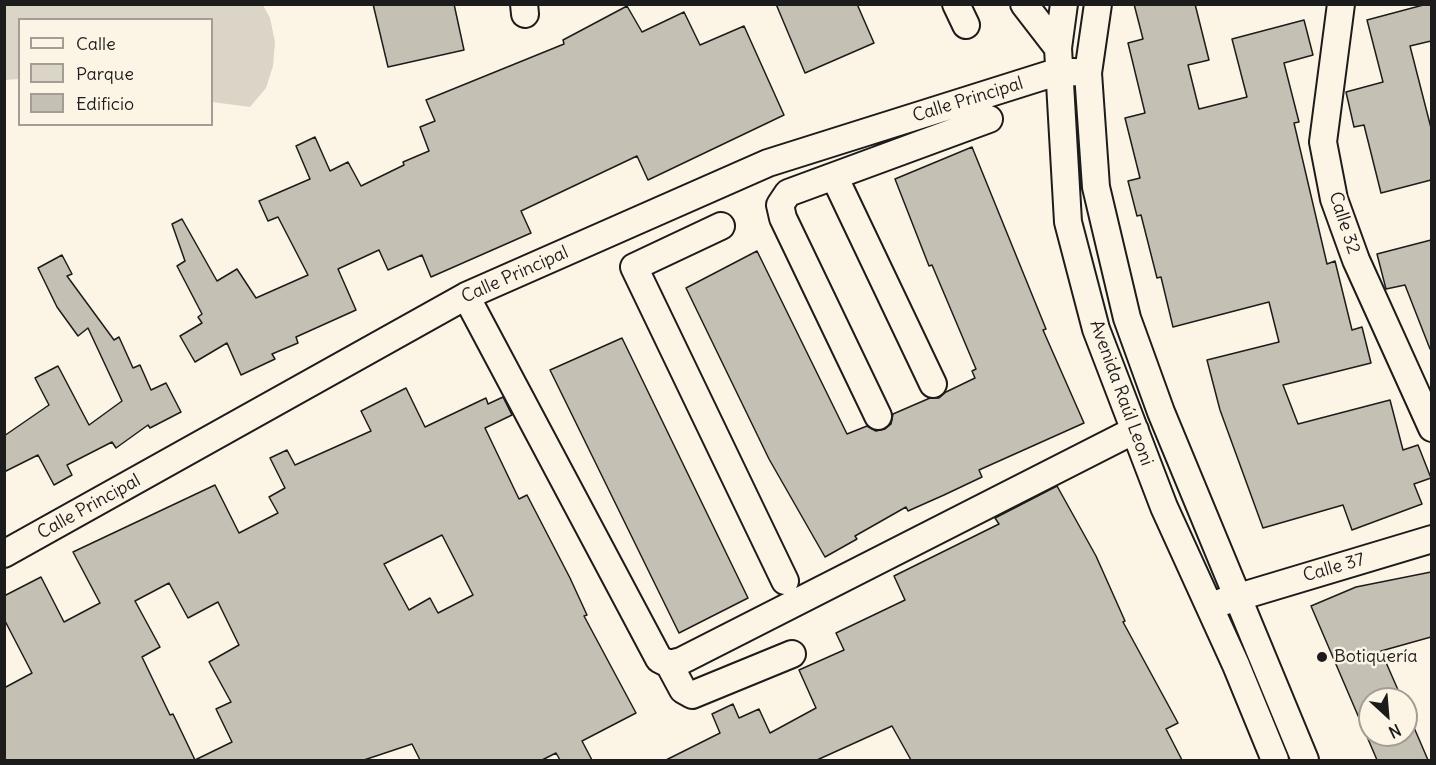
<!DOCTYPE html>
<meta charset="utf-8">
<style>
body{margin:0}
#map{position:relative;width:1436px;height:765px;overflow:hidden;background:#fcf5e5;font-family:Delius,sans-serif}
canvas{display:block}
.frame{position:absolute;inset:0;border:6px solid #1c1c1c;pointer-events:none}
.legend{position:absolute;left:18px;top:18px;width:195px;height:108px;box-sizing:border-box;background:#fcf5e5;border:2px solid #a29e95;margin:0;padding:8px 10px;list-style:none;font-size:18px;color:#1c1c1c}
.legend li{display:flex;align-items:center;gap:12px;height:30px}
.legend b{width:30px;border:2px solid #a29e95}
.north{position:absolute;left:1358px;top:687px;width:60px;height:60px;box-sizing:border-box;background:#fcf5e5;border:2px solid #a29e95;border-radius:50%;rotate:154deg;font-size:16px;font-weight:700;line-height:24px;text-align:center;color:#1c1c1c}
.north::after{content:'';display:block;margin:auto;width:21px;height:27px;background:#1c1c1c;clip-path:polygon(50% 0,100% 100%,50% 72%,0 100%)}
</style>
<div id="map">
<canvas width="1436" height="765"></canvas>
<div class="frame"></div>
<ul class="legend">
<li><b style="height:8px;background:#fcf5e5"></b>Calle</li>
<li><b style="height:16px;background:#dbd5c8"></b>Parque</li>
<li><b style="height:16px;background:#c4c0b3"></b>Edificio</li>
</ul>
<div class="north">N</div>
</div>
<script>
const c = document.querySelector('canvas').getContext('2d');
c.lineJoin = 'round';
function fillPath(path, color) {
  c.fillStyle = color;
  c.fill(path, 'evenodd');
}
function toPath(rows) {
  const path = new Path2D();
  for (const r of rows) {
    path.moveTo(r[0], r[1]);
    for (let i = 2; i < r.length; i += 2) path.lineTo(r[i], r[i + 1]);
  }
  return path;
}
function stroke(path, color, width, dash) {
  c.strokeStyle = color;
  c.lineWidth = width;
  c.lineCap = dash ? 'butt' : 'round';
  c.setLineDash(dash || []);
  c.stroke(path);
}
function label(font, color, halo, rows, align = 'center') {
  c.font = font + ' Delius,sans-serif';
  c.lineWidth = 5;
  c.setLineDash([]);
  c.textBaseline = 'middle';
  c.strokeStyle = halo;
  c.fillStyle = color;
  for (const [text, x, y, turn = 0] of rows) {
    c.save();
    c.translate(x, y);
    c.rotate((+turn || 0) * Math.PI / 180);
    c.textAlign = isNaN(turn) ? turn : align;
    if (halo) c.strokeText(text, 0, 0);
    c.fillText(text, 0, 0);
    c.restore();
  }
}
const green = toPath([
 [5,4,263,5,270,18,275,42,273,66,266,88,250,107,212,102,212,20,20,20,19,79,5,80]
]);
const building = toPath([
 [373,4,454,4,464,50,388,67,373,4],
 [776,4,857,4,874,43,805,73,776,4],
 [1134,4,1195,4,1209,60,1188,65,1199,109,1247,97,1232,39,1304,20,1313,55,1284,63,1299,122,1294,123,1327,264,1335,261,1352,330,1362,327,1371,363,1283,385,1298,424,1390,400,1403,450,1418,445,1431,478,1414,484,1422,504,1352,530,1343,505,1263,528,1220,410,1207,360,1279,342,1269,302,1173,327,1161,277,1157,278,1141,215,1137,216,1128,181,1140,178,1125,118,1145,113,1128,43,1143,39,1134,4],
 [1427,4,1431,4,1431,41,1410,46,1431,128,1431,180,1381,193,1364,125,1354,127,1346,92,1383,82,1367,20,1427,4],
 [627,6,642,32,684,12,700,45,744,26,784,115,648,180,637,156,521,211,531,233,431,277,422,255,388,270,379,250,338,269,356,310,296,337,298,343,272,354,275,359,241,375,227,343,195,362,180,336,202,323,198,317,202,314,177,266,185,261,172,224,182,219,217,281,237,269,256,298,308,275,278,217,268,221,259,201,310,179,296,146,315,137,330,171,348,162,361,186,404,165,403,162,429,151,420,127,435,121,426,100,564,44,563,40,627,6],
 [972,147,1046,329,1043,330,1084,423,979,470,982,477,944,495,908,511,906,507,855,536,857,539,825,557,769,459,686,288,757,251,847,434,867,426,876,431,885,429,891,424,893,414,930,398,939,398,946,392,975,378,972,371,976,369,932,265,929,266,895,179,972,147],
 [1431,240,1431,349,1430,349,1405,285,1386,289,1377,254,1431,240],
 [62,255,72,274,67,276,114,340,119,337,133,368,140,365,151,390,166,383,181,412,150,428,148,425,116,448,112,442,67,465,72,475,54,485,38,455,4,472,4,436,49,405,35,378,58,366,89,425,122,401,88,328,78,336,57,307,38,268,62,255],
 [622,338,748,598,679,633,550,370,622,338],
 [406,388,425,427,486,398,488,404,503,397,512,415,485,428,519,499,527,495,570,578,587,615,584,616,636,713,582,741,592,760,560,760,556,753,542,760,420,760,412,744,364,760,4,760,4,688,32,673,4,619,4,596,41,577,64,622,100,603,73,552,215,485,239,533,278,513,269,497,285,488,270,458,287,450,295,465,371,431,361,411,406,388],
 [442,535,473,595,438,613,430,598,409,610,384,564,442,535],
 [169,583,188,618,218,602,239,645,209,662,231,702,216,709,232,742,195,760,173,714,170,715,142,657,160,647,135,601,169,583],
 [1057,486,1096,556,1125,621,1123,622,1178,723,1166,729,1182,760,911,760,892,726,817,760,666,760,720,733,712,714,733,704,739,718,759,709,770,733,816,708,799,670,844,650,836,633,905,600,894,576,999,524,995,518,1057,486],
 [1431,572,1431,637,1381,651,1402,699,1370,699,1370,735,1406,735,1406,709,1428,760,1377,760,1311,606,1356,587,1431,572]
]);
const minor = toPath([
 [524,4,525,14],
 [956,4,966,25],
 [1024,4,1058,48],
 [1064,4,1058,48,1068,222,1096,329,1164,507,1236,665,1275,760],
 [1098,4,1088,73,1096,187,1127,318,1161,412,1305,760],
 [1341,4,1323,142,1334,199,1356,260,1432,428],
 [834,176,933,384],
 [721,226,634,267,785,581],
 [466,296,659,659,669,664,681,661,1135,430],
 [878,416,783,218,780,205,788,193,989,119],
 [4,554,466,296,768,163,1060,71,1088,73],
 [1222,602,1432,539],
 [669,664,683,690,692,695,792,654]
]);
const markers = [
 [1322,657,6,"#1c1c1c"]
];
const streetNames = [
 ["Calle Principal",968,100,-17],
 ["Calle 32",1344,223,72],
 ["Calle Principal",515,275,-24],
 ["Avenida Raúl Leoni",1121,393,70],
 ["Calle Principal",89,507,-29],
 ["Calle 37",1334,568,-16]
];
const poiNames = [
 ["Botiquería",1334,657]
];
fillPath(green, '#dbd5c8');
fillPath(building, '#c4c0b3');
stroke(building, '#1c1c1c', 1.5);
stroke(minor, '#1c1c1c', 30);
stroke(minor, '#fcf5e5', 26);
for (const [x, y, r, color] of markers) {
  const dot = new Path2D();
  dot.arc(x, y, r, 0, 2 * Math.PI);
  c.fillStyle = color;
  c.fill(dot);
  stroke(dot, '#fcf5e5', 2);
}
label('18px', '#1c1c1c', '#fcf5e5', streetNames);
label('18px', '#1c1c1c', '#fcf5e5', poiNames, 'left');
</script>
